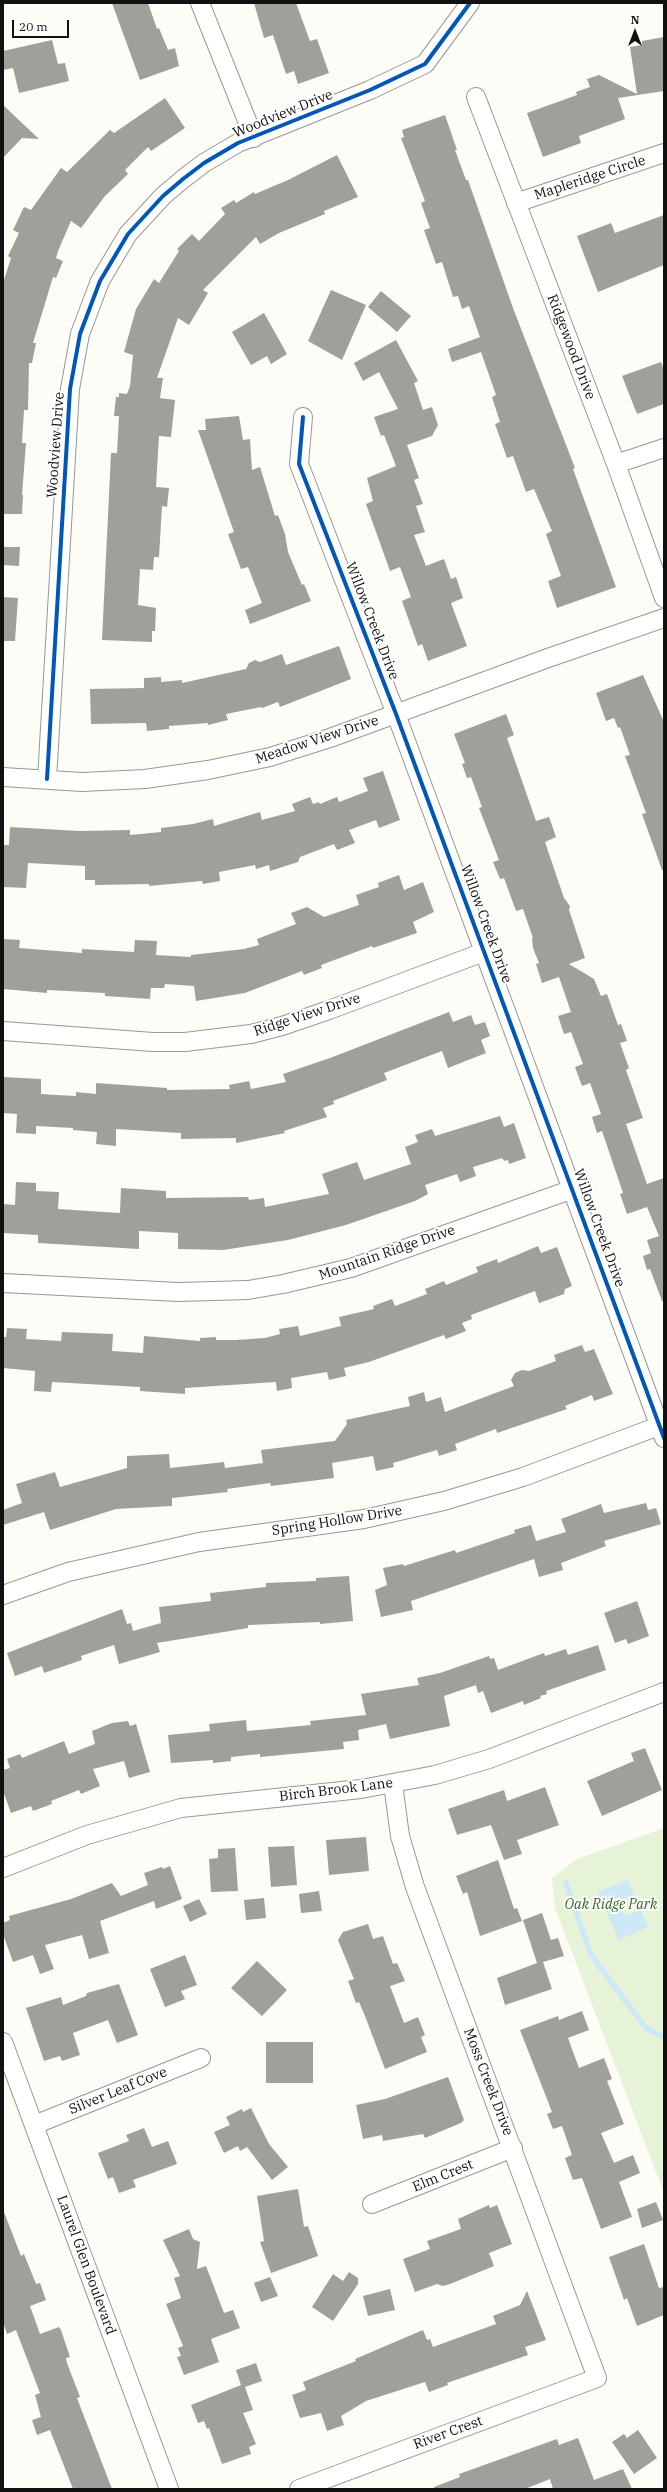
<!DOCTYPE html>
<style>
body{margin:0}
#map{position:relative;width:667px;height:2492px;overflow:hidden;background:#fdfcf7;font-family:"IBM Plex Serif",serif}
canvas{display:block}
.frame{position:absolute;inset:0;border:4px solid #111;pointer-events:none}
.north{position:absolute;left:615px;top:12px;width:40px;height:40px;-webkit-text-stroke:3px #fff;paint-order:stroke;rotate:0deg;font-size:11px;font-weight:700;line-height:16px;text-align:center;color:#111}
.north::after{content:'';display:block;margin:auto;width:14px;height:18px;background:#111;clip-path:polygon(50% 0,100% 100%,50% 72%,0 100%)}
.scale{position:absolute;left:12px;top:20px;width:57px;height:18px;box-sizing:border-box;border:2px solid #111;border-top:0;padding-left:5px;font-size:12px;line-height:14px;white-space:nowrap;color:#111;-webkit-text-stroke:3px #fff;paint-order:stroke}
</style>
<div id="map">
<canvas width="667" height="2492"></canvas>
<div class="frame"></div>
<div class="north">N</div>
<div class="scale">20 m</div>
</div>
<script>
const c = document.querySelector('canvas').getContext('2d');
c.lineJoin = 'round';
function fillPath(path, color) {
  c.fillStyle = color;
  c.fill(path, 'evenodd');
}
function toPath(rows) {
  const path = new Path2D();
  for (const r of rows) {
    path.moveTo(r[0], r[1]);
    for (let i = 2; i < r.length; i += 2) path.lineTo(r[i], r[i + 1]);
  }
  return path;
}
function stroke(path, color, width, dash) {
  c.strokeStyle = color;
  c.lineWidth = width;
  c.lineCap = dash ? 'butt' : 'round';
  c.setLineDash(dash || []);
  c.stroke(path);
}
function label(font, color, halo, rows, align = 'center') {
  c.font = font + ' "IBM Plex Serif",serif';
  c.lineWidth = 4;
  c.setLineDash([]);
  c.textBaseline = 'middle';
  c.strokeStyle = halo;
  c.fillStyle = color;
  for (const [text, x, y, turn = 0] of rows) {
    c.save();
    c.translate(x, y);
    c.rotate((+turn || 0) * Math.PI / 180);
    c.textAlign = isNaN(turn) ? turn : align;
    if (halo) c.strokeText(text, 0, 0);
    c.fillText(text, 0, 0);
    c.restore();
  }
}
const green = toPath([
 [664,1828,664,2193,555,1908,552,1878,577,1859]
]);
const water = toPath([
 [627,1880,634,1895,619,1902,625,1916,641,1910,648,1927,619,1940,598,1892]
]);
const stream = toPath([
 [566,1883,591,1955,646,2028,664,2037]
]);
const building = toPath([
 [112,3,148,3,157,29,159,28,168,50,175,48,179,66,140,80],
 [254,3,296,3,310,41,317,39,329,73,298,84,294,71,286,74,273,35,264,38],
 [664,37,664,91,618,98,625,119,579,136,581,143,543,157,527,113,577,95,576,92,590,87,587,79,599,75,637,94,630,47,642,45,642,41],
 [52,40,58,64,65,63,69,81,19,93,13,68,3,70,3,51],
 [165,98,185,128,151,151,148,147,125,170,128,174,105,196,81,228,71,221,58,251,56,258,63,261,56,278,53,277,33,343,36,343,32,363,29,363,28,410,24,410,22,443,26,443,22,495,23,495,22,514,3,514,3,283,11,258,8,256,19,233,13,230,24,207,31,210,61,168,67,172,110,130,114,133],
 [3,105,39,139,22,138,3,158],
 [445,115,457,150,455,150,466,180,468,180,513,308,575,468,573,469,616,587,557,608,548,581,561,576,546,534,552,531,534,489,526,492,513,456,507,458,495,424,500,422,492,397,496,395,481,352,452,362,448,349,480,337,469,306,462,309,458,296,453,297,442,262,436,264,424,230,430,228,421,203,425,201,401,138,404,137,402,130],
 [337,155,358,197,324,211,325,214,279,233,260,244,256,237,203,290,208,293,189,325,178,318,157,378,163,378,160,398,175,400,171,437,159,436,156,487,169,488,167,507,162,506,159,557,154,557,153,570,140,569,138,605,156,608,155,631,152,631,152,642,102,640,111,453,117,453,119,416,114,416,116,397,119,397,119,393,127,394,130,386,133,355,124,352,136,309,154,279,159,283,179,251,177,249,192,234,199,241,225,214,221,208,234,200,236,203,254,192,255,194,288,180],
 [664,215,664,265,598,292,577,236,611,223,615,233],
 [331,290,366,305,342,360,308,341],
 [381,291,411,316,397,332,368,307],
 [264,313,287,354,271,364,267,356,251,365,232,332],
 [396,340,418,381,414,383,423,410,432,407,438,425,432,436,407,445,419,478,414,480,423,504,416,506,425,532,414,535,426,566,444,559,451,579,456,577,463,598,451,603,467,646,428,661,422,644,418,646,402,601,411,597,400,567,390,571,366,504,373,501,367,478,396,466,384,435,381,436,374,417,398,409,379,372,363,381,354,363],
 [661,362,664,370,664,404,637,414,622,376],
 [239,416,243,440,250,439,252,470,260,467,275,516,278,515,285,534,288,552,302,585,304,584,311,601,250,624,245,610,262,603,248,567,241,569,228,534,234,532,198,430,206,430,205,419],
 [3,547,20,547,19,566,3,565],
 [3,597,18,598,15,641,3,641],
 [339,646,351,679,280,707,278,702,262,708,261,707,226,714,228,720,208,725,208,723,169,726,169,729,147,731,146,723,91,724,90,689,144,688,144,678,161,677,161,682,182,680,182,683,246,669,249,663,255,660,260,662,282,654,286,665],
 [643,675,664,722,664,870,662,870,642,814,646,813,625,756,630,755,620,727,618,728,614,718,606,721,596,693],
 [506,714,514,735,507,738,536,821,549,817,556,837,545,842,564,898,570,906,569,910,585,958,569,964,594,979,601,996,607,994,618,1025,621,1024,627,1041,620,1043,629,1068,626,1070,643,1118,626,1124,647,1184,664,1178,664,1301,662,1301,650,1269,647,1270,643,1256,651,1253,647,1240,659,1236,647,1207,627,1214,620,1194,623,1193,602,1131,597,1133,592,1117,601,1114,590,1083,582,1086,575,1067,583,1064,571,1032,564,1034,558,1016,571,1012,559,977,542,983,536,964,539,963,533,948,532,938,533,938,523,909,516,911,504,878,500,879,493,862,499,860,479,808,482,807,471,777,467,778,462,764,465,763,454,734],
 [383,771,400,820,379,828,376,820,349,830,355,843,337,850,334,844,300,857,298,862,270,871,269,865,256,869,255,865,219,872,220,881,203,884,202,881,149,886,149,884,95,885,95,880,85,880,85,866,28,863,26,888,3,887,3,845,9,845,10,827,79,831,130,830,130,835,161,832,161,828,193,824,213,819,214,826,260,812,262,820,295,811,292,804,310,797,313,804,319,802,320,804,337,797,339,802,368,791,363,778],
 [399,875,404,890,423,882,434,912,413,922,417,933,373,948,372,946,321,965,322,968,304,975,302,971,245,993,196,1001,194,986,165,984,164,988,151,988,150,999,105,996,105,993,47,990,47,993,3,989,3,939,20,940,19,948,82,953,82,949,134,952,135,940,157,941,156,955,191,957,191,955,244,949,259,945,257,939,296,924,291,913,307,907,324,917,359,905,356,895,379,887,378,883],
 [449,1012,453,1022,471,1015,475,1025,485,1022,490,1036,481,1040,486,1053,448,1068,442,1051,384,1073,387,1080,333,1101,334,1104,323,1108,327,1117,284,1131,285,1133,236,1143,236,1138,181,1139,181,1133,116,1129,116,1146,96,1144,97,1132,73,1130,73,1128,36,1126,36,1134,16,1133,17,1114,3,1113,3,1077,41,1079,41,1094,56,1095,76,1096,76,1092,96,1094,96,1083,167,1088,167,1090,230,1089,229,1085,249,1081,251,1089,286,1082,283,1074,330,1058],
 [500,1116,504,1127,514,1123,526,1158,509,1164,508,1160,504,1161,502,1158,473,1167,476,1176,460,1182,457,1174,425,1185,428,1194,415,1201,346,1225,288,1240,223,1250,178,1249,178,1233,139,1231,139,1249,38,1243,38,1235,3,1233,3,1204,15,1205,16,1182,36,1183,36,1191,59,1192,58,1209,120,1213,121,1188,166,1191,166,1198,248,1197,249,1200,264,1198,265,1207,329,1194,322,1174,357,1162,364,1180,411,1164,405,1147,418,1142,415,1135,432,1129,435,1136],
 [538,1246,541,1253,557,1247,572,1286,565,1289,564,1294,539,1303,535,1291,471,1315,472,1319,462,1323,466,1331,446,1339,444,1335,369,1362,344,1368,346,1376,329,1380,327,1372,291,1378,292,1388,277,1391,276,1382,185,1388,185,1394,140,1391,140,1387,52,1382,51,1392,34,1391,35,1371,3,1368,3,1337,6,1337,7,1328,27,1329,26,1339,61,1341,62,1332,113,1334,112,1351,143,1353,144,1336,200,1341,200,1338,216,1337,216,1340,235,1340,265,1338,280,1334,279,1329,298,1326,300,1336,341,1326,339,1317,374,1309,373,1306,392,1299,395,1306,427,1294,425,1289,444,1281,446,1285,478,1272,476,1267,497,1259,498,1263],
 [582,1345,585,1352,594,1349,613,1394,594,1401,592,1395,565,1406,567,1409,497,1433,496,1429,455,1444,457,1450,439,1456,437,1450,393,1463,394,1467,376,1471,373,1456,332,1463,334,1478,271,1486,270,1483,227,1489,228,1492,172,1498,172,1506,116,1509,50,1530,44,1512,3,1525,3,1510,22,1503,16,1484,55,1472,60,1487,127,1468,127,1456,169,1454,170,1468,224,1462,225,1468,263,1463,261,1450,335,1441,347,1424,346,1420,410,1406,408,1397,424,1392,426,1402,441,1397,445,1412,514,1386,511,1380,515,1373,522,1370,529,1371,556,1361,554,1355],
 [646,1503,648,1510,656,1508,661,1524,604,1541,606,1546,561,1563,563,1570,539,1577,534,1559,411,1601,413,1610,381,1617,375,1590,387,1585,383,1568,403,1564,404,1566,455,1550,456,1553,515,1533,514,1530,531,1525,536,1541,566,1532,561,1519,601,1504,604,1513],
 [349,1576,353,1621,320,1624,320,1622,248,1625,248,1628,157,1643,160,1652,119,1664,114,1645,81,1656,82,1660,44,1673,42,1666,15,1676,7,1653,122,1609,127,1624,131,1623,133,1631,161,1623,159,1607,211,1601,210,1593,266,1587,266,1583,316,1581,316,1578],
 [637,1601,649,1636,628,1644,626,1639,615,1643,604,1613],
 [598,1645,606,1670,546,1691,547,1694,540,1696,541,1698,524,1705,523,1701,491,1713,483,1691,478,1693,476,1685,444,1696,450,1726,390,1739,386,1724,358,1730,359,1740,343,1742,344,1749,260,1757,260,1754,231,1757,231,1761,213,1763,213,1760,171,1763,168,1735,210,1731,209,1724,246,1720,247,1731,311,1725,310,1721,366,1715,361,1694,419,1685,417,1678,440,1673,489,1656,490,1659,494,1658,498,1670,544,1653,545,1656,566,1649,568,1655],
 [128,1721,130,1726,136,1724,150,1772,129,1778,124,1761,93,1769,100,1786,81,1794,79,1790,51,1801,52,1804,33,1811,31,1806,11,1813,3,1791,3,1770,10,1768,7,1759,20,1754,22,1758,64,1741,69,1754,95,1744,92,1731,112,1723],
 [645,1748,662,1790,602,1816,587,1781,634,1761,631,1753],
 [545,1787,559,1825,517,1840,522,1854,504,1860,491,1825,457,1835,448,1809,504,1790,507,1801],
 [366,1837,369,1871,329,1875,326,1840],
 [294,1846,297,1885,271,1887,268,1847],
 [235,1848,238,1891,211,1892,209,1859,218,1858,218,1849],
 [498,1860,514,1909,517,1908,522,1921,480,1936,467,1892,463,1894,456,1876],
 [170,1866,182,1899,156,1909,154,1901,100,1921,109,1953,89,1959,82,1935,45,1945,54,1969,40,1974,33,1955,13,1962,3,1934,3,1923,10,1920,9,1916,71,1899,112,1883,121,1896,148,1885,144,1873,162,1867,163,1869],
 [319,1891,322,1911,301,1913,299,1894],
 [264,1898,266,1918,246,1920,244,1900],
 [199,1899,207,1914,190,1922,183,1906],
 [542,1913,551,1940,558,1938,564,1956,543,1962,552,1989,505,2005,497,1978,537,1963,523,1920],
 [368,1924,373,1939,383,1936,393,1964,397,1963,405,1981,390,1986,404,2023,418,2017,425,2035,421,2037,427,2052,385,2069,365,2016,359,2002,356,2003,348,1981,354,1979,338,1940,343,1932],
 [185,1955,197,1985,181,1991,185,1999,165,2007,150,1969],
 [257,1961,287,1990,262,2016,231,1988],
 [119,1984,138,2035,117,2043,108,2020,73,2033,80,2055,62,2061,60,2056,44,2061,26,2008,61,1997,63,2005,86,1996,87,1993],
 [582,2011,589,2030,568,2038,579,2068,604,2058,612,2079,607,2081,624,2124,601,2133,614,2163,633,2155,640,2173,619,2182,632,2217,601,2229,582,2178,573,2180,565,2158,572,2155,562,2126,553,2129,547,2114,552,2112,520,2030,558,2016,559,2020],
 [266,2042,313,2042,313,2083,266,2083],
 [448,2077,464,2120,461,2123,425,2138,423,2134,383,2141,382,2135,363,2139,356,2105,385,2099],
 [251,2108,269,2144,288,2167,272,2180,247,2147,240,2151,238,2146,224,2153,214,2132,230,2125,226,2117,242,2109,243,2112],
 [144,2128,152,2147,168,2141,177,2164,133,2180,136,2187,119,2193,113,2177,108,2179,98,2153,129,2141,126,2135],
 [298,2189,304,2227,308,2226,318,2256,271,2273,260,2242,264,2241,257,2196],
 [656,2202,663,2220,642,2228,637,2209],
 [489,2205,490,2208,497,2205,512,2244,489,2253,494,2266,450,2284,443,2286,437,2284,415,2292,403,2259,430,2249,427,2241,461,2229,458,2219],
 [4,2212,21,2256,24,2254,36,2284,40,2283,46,2300,30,2306,40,2334,59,2327,61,2330,70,2357,66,2358,67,2363,80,2397,77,2398,112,2489,73,2489,50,2430,37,2435,32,2420,41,2417,35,2395,40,2393,16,2330,7,2334,3,2322],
 [189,2229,193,2239,200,2242,197,2269,206,2266,224,2313,233,2310,240,2328,211,2339,219,2362,184,2375,177,2357,181,2356,178,2348,183,2346,166,2304,181,2298,174,2278,180,2276,163,2240],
 [644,2244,659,2288,664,2287,664,2315,637,2326,627,2298,624,2300,609,2257],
 [349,2272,358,2278,358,2284,333,2321,312,2307,333,2274,343,2281],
 [270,2277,278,2296,261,2302,254,2283],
 [390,2289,395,2310,368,2316,363,2296],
 [527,2291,546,2340,525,2347,528,2355,447,2383,448,2385,429,2392,425,2382,366,2401,341,2416,344,2425,327,2431,321,2413,300,2418,292,2395,306,2390,303,2382,356,2361,355,2359,423,2330,427,2340,430,2339,433,2347,496,2324,493,2316,520,2305],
 [256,2363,262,2381,245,2387,253,2410,243,2413,256,2444,249,2447,251,2454,222,2464,209,2428,207,2429,204,2421,198,2423,191,2405,241,2385,236,2370],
 [638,2430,657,2458,634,2474,612,2442,624,2434,627,2438],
 [578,2438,594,2480,623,2469,632,2489,553,2489,550,2479,525,2489,434,2489,434,2487,460,2477,459,2474,557,2439,559,2445]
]);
const street = toPath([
 [200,3,254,138],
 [476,97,616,464,664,598],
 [516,203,664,153],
 [303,417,299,464,396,714,664,1438],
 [616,464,664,448],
 [3,777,82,782,145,779,208,770,270,757,330,738,548,658,664,618],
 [47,779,70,389,80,334,100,281,128,234,163,196,183,179,204,163,238,143,370,90,425,64,470,3],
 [3,1031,153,1042,185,1042,251,1034,282,1026,329,1010,484,952],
 [3,1283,178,1292,248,1290,283,1284,351,1268,573,1189],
 [3,1595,68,1572,199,1542,364,1519,444,1501,523,1477,664,1424],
 [3,1868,87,1835,181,1808,361,1789,435,1775,489,1759,664,1692],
 [3,2042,169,2489],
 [34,2125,201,2058],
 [372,2204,513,2148],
 [299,2489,597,2378,415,1887,400,1836,393,1784]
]);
const cycleway = toPath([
 [303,417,299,464,396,714,664,1438],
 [47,779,70,389,80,334,100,281,128,234,163,196,183,179,204,163,238,143,370,90,425,64,470,3]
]);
const streetNames = [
 ["Woodview Drive",283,114,-22],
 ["Mapleridge Circle",590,178,-18],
 ["Ridgewood Drive",571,347,69],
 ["Woodview Drive",56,445,-86],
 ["Willow Creek Drive",372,621,69],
 ["Meadow View Drive",317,740,-18],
 ["Willow Creek Drive",486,924,70],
 ["Ridge View Drive",307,1015,-18],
 ["Willow Creek Drive",599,1228,70],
 ["Mountain Ridge Drive",387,1253,-19],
 ["Spring Hollow Drive",337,1521,-9],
 ["Birch Brook Lane",336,1790,-7],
 ["Moss Creek Drive",488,2082,69],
 ["Silver Leaf Cove",118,2091,-22],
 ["Elm Crest",443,2176,-22],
 ["Laurel Glen Boulevard",86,2265,70],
 ["River Crest",448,2433,-20]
];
const parkNames = [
 ["Oak Ridge Park",611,1905]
];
fillPath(green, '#e7f3d7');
fillPath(water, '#cde8f7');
stroke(stream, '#cde8f7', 5.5);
fillPath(building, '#a19f9c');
stroke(street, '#979795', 20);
stroke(street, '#fffffe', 18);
stroke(cycleway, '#0057b8', 4);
label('14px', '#111', '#fff', streetNames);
label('italic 14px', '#2f6b1f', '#fff', parkNames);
</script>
